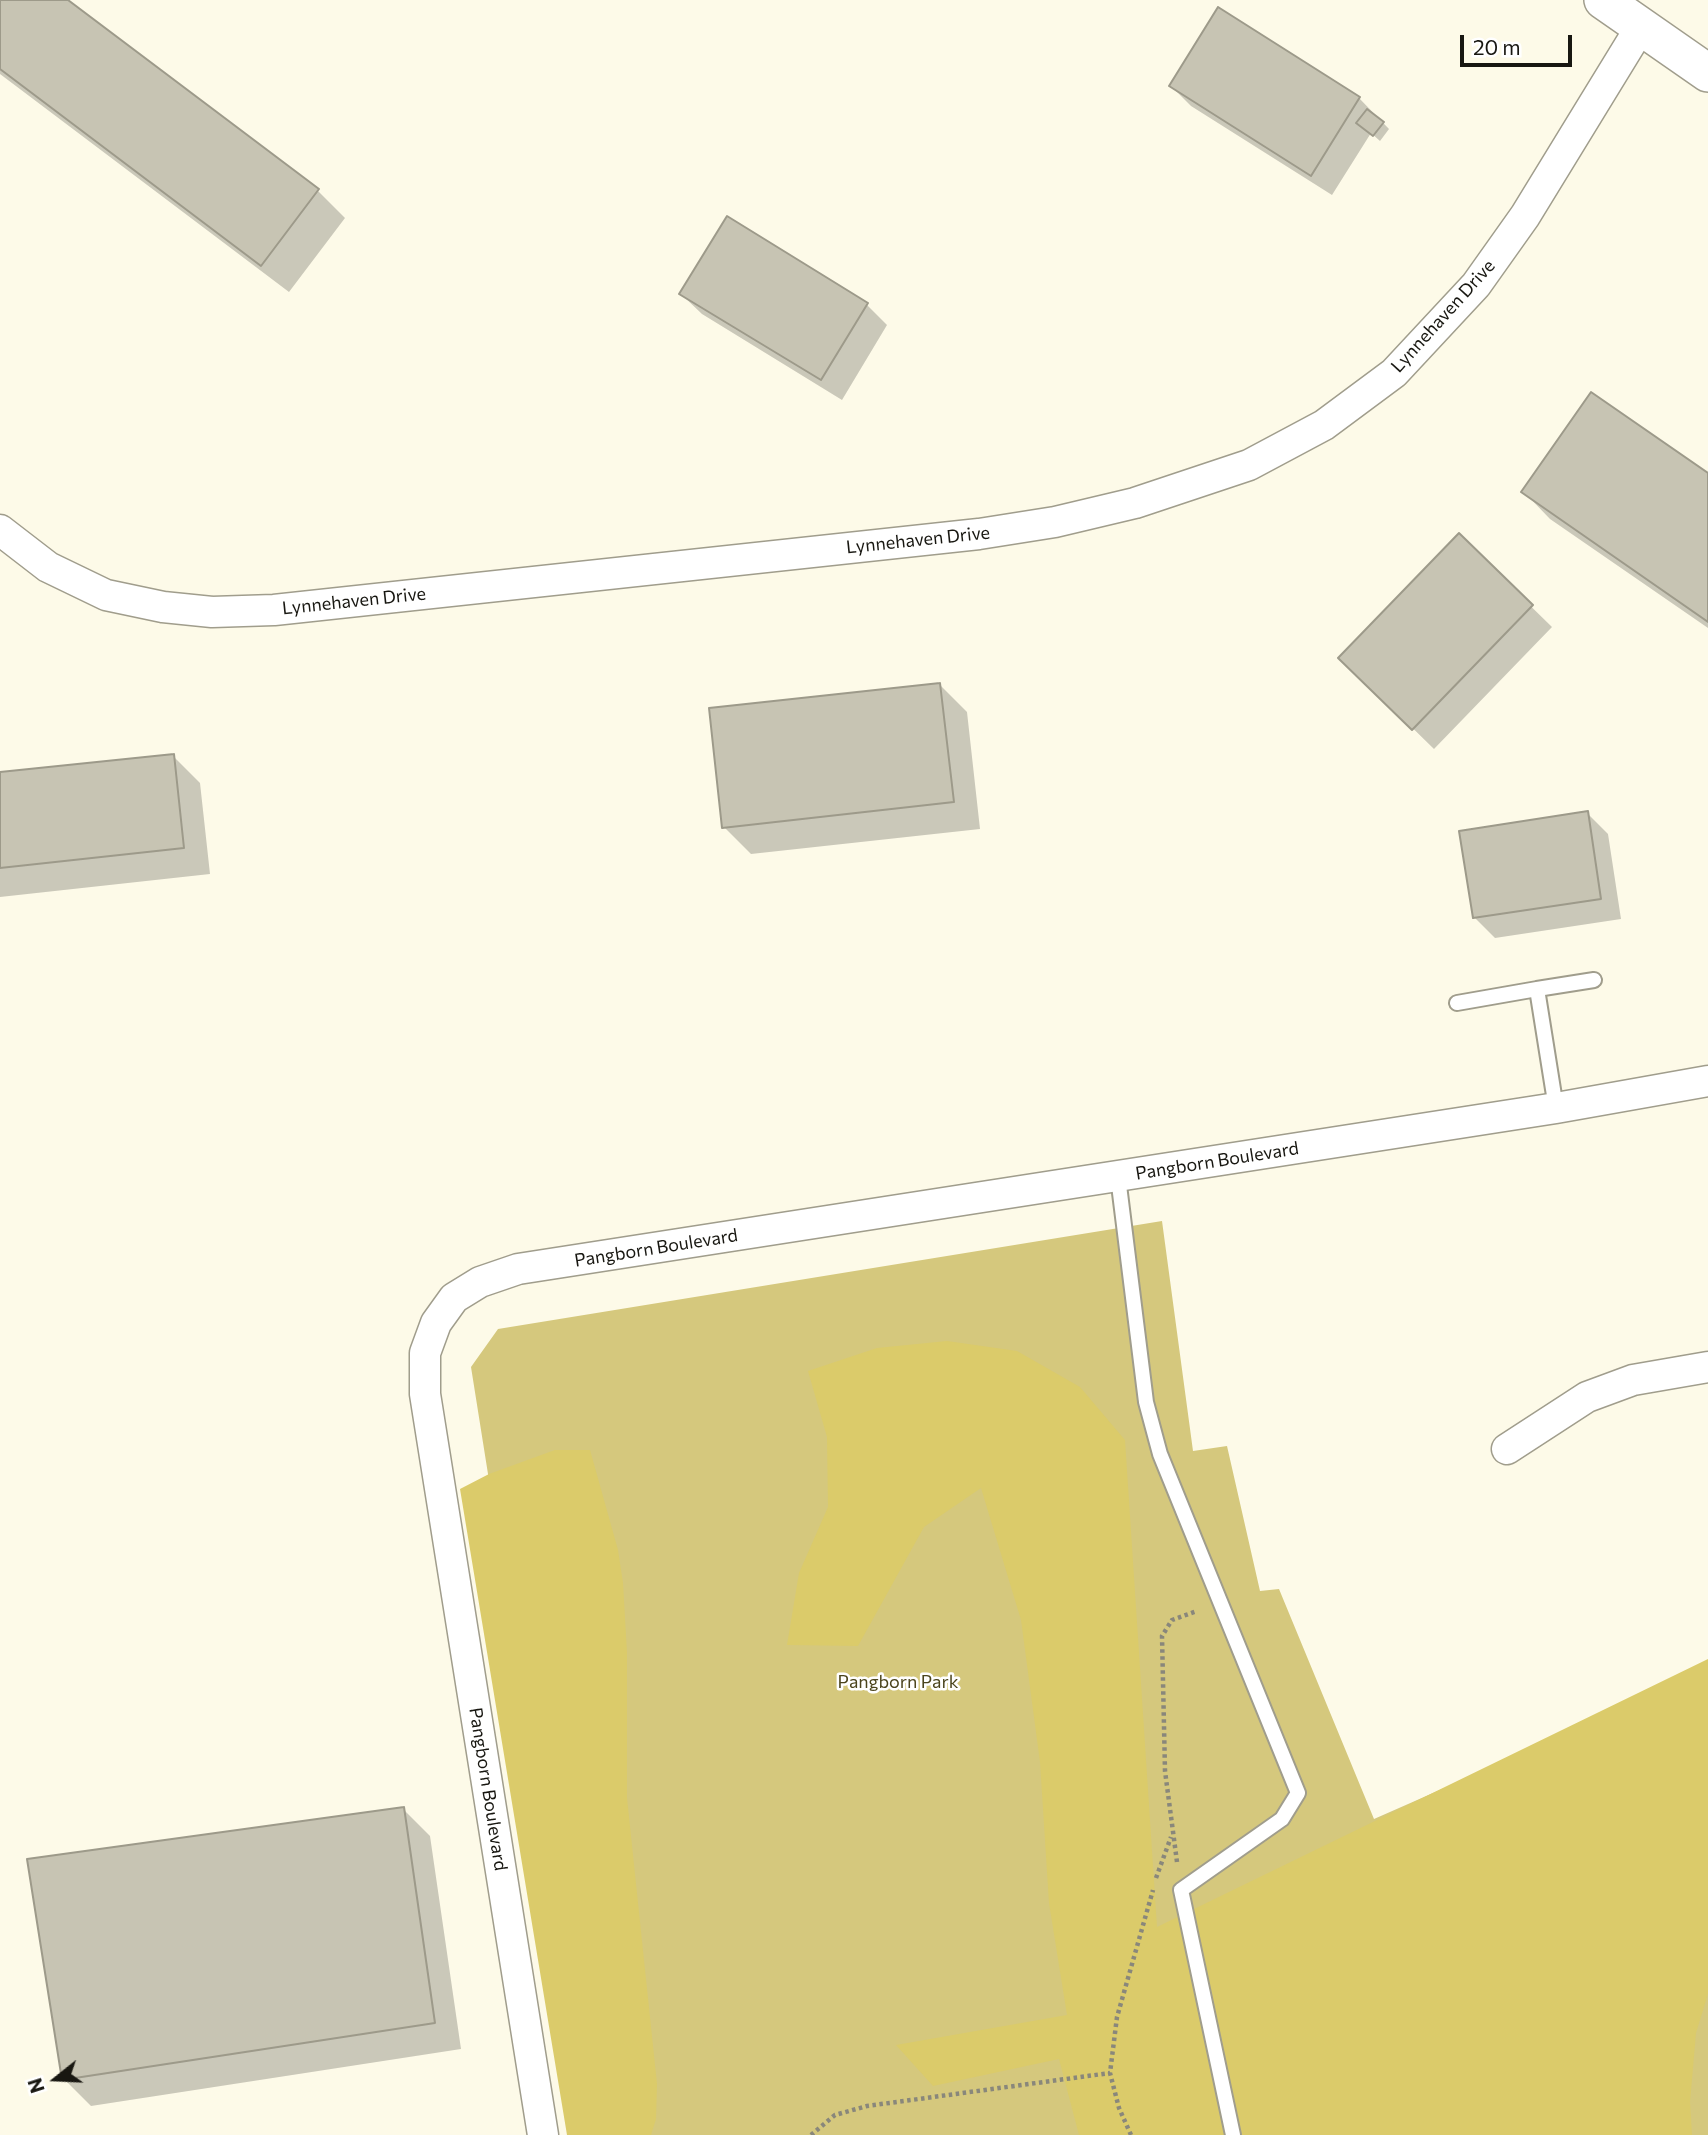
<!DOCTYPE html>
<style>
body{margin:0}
#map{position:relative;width:1708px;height:2135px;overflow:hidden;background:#fdfae8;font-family:Commissioner,sans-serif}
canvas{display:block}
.north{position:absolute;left:21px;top:2044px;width:70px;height:70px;-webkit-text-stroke:5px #fff;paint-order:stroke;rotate:252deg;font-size:19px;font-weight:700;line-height:28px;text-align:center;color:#181711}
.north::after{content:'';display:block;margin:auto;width:24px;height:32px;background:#181711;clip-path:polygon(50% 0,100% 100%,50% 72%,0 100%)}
.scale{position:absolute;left:1460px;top:35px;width:112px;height:32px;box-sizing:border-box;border:4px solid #181711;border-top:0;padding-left:9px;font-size:21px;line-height:24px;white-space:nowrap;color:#181711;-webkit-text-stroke:5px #fff;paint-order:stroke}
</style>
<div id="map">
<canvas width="1708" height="2135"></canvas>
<div class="north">N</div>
<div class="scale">20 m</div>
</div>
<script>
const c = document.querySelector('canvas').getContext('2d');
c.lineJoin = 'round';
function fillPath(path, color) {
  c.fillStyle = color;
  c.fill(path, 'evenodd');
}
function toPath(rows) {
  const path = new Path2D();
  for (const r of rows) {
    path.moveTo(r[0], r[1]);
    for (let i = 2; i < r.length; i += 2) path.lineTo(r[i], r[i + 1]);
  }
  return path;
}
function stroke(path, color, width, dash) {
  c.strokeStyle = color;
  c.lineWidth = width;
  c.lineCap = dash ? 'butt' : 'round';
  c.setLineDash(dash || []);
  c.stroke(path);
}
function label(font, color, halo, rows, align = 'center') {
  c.font = font + ' Commissioner,sans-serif';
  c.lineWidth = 5;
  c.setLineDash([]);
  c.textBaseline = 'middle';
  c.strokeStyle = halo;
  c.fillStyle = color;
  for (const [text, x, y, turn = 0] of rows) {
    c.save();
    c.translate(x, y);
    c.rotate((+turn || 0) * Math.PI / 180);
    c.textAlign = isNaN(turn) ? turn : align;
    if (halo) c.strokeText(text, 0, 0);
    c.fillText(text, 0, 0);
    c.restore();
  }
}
const green = toPath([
 [1162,1221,1193,1451,1227,1446,1260,1591,1279,1589,1374,1819,1708,1672,1708,2135,593,2135,471,1367,498,1329]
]);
const forest = toPath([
 [947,1341,1017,1351,1080,1387,1125,1440,1157,1927,1708,1659,1708,1994,1696,2033,1690,2102,1692,2135,1079,2135,1059,2059,933,2086,896,2045,1067,2015,1049,1903,1040,1762,1021,1620,981,1488,924,1527,858,1646,787,1645,799,1573,828,1507,827,1437,808,1371,877,1348],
 [555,1450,590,1450,618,1550,623,1583,627,1653,627,1798,657,2084,656,2119,651,2135,567,2135,460,1489,489,1474]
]);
const shadow = toPath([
 [0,0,65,0,318,191,345,218,289,292,0,74],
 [1219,9,1359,98,1389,129,1380,141,1371,133,1332,195,1191,106,1171,86],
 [681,294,867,305,887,325,842,400,702,314],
 [1708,475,1708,628,1550,519,1524,492],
 [1459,536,1552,627,1434,749,1341,658],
 [940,685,967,712,980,829,751,854,724,827],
 [173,756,200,783,210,874,0,897,0,774],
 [1587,813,1608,834,1621,919,1495,938,1474,917],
 [403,1809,430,1836,461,2049,91,2106,64,2079]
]);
const building = toPath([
 [0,0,68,0,319,189,261,266,0,69,0,0],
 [1218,7,1360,97,1311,176,1169,86,1218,7],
 [1367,109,1384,122,1373,136,1356,123,1367,109],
 [727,216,868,303,821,380,679,294,727,216],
 [1591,392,1708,473,1708,622,1521,492,1591,392],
 [1459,533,1533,605,1412,730,1338,658,1459,533],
 [940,683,954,802,722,828,709,708,940,683],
 [174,754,184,848,0,868,0,772,174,754],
 [1588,811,1601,899,1473,918,1459,831,1588,811],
 [404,1807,435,2023,62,2080,27,1859,404,1807]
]);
const path = toPath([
 [1177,1862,1165,1771,1162,1636,1172,1620,1197,1611],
 [1156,1878,1171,1837],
 [811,2135,835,2115,867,2106,1110,2073],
 [1131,2135,1119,2108,1110,2073,1117,2017,1153,1890]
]);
const service = toPath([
 [1537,989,1594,980],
 [1457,1003,1537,989,1556,1108],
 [1118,1177,1146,1402,1160,1454,1298,1793,1282,1819,1181,1890,1233,2135]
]);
const minor = toPath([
 [0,530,48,567,106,595,163,607,212,612,274,610,979,534,1055,522,1135,503,1249,465,1324,425,1394,373,1476,285,1525,216,1642,25],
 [1507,1449,1587,1397,1633,1380,1708,1367],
 [543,2135,425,1394,425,1353,436,1323,454,1298,480,1282,518,1269,1556,1108,1708,1081]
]);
const tertiary = toPath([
 [1603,0,1708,73]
]);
const streetNames = [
 ["Lynnehaven Drive",1443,316,-48],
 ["Lynnehaven Drive",918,540,-6],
 ["Lynnehaven Drive",354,601,-6],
 ["Pangborn Boulevard",1217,1161,-9],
 ["Pangborn Boulevard",656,1248,-9],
 ["Pangborn Boulevard",488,1789,81]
];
const parkNames = [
 ["Pangborn Park",898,1682]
];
fillPath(green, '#d5c87d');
fillPath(forest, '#dbcb6a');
fillPath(shadow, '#0003');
fillPath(building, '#c7c4b3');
stroke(building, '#9d9a8a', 2);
stroke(service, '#a09d8c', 18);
stroke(minor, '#a09d8c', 33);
stroke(tertiary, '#a09d8c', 40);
stroke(path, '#89877b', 4.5, [3.5, 3.5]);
stroke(service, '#fff', 14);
stroke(minor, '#fff', 30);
stroke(tertiary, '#fff', 37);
label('18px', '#181711', '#fff', streetNames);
label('18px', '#4b441c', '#fff', parkNames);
</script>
